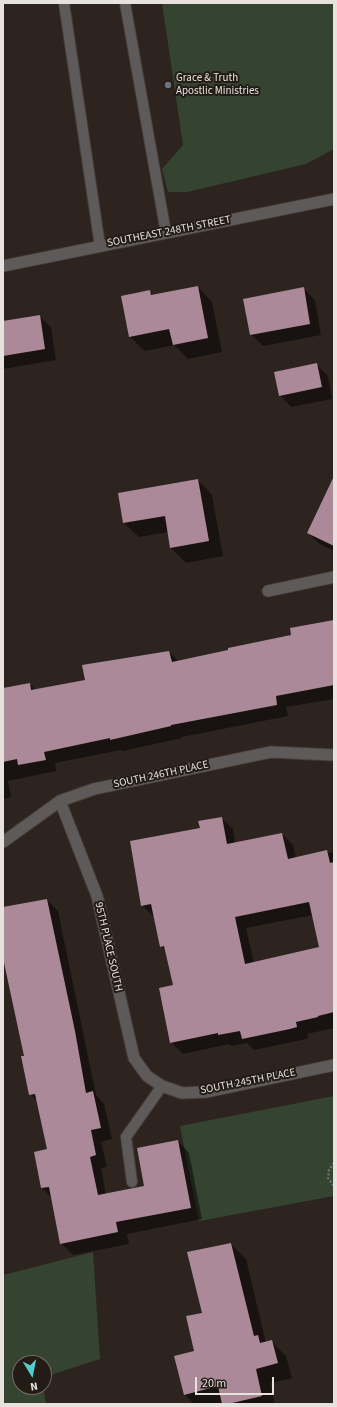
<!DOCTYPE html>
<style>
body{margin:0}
#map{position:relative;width:337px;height:1407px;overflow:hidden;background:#2d241f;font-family:"Source Sans 3",sans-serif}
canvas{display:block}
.frame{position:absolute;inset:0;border:4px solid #e8e2de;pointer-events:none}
.north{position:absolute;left:12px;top:1355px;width:40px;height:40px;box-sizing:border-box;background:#231b15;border:1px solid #726b65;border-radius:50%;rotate:170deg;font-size:11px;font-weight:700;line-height:16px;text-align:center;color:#e8e2de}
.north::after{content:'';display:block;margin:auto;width:14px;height:18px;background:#52cdce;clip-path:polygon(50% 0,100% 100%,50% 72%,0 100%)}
.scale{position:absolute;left:195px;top:1377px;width:79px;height:18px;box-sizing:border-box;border:2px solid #e8e2de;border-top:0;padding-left:5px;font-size:12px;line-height:14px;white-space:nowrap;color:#e8e2de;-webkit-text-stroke:3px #231b15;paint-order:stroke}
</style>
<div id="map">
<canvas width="337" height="1407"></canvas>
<div class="frame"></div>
<div class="north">N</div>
<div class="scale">20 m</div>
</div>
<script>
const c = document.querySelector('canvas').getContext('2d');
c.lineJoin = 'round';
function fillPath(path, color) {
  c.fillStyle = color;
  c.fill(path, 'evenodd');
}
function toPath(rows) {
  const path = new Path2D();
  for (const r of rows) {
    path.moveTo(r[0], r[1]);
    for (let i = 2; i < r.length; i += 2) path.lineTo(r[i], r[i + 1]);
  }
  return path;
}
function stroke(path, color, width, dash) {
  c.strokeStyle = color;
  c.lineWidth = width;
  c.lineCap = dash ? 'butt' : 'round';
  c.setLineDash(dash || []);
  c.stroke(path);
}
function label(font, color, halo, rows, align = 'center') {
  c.font = font + ' "Source Sans 3",sans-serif';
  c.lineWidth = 4;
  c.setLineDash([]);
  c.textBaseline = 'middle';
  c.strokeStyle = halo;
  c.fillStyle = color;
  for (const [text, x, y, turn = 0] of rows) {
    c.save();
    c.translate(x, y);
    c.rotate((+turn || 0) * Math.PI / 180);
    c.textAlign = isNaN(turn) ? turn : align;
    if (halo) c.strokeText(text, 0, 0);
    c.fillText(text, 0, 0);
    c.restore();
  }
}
const green = toPath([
 [162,3,334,3,334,149,306,164,187,192,168,192,162,169,183,145],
 [334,1096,334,1196,199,1221,180,1126],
 [93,1252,100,1359,44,1377,44,1363,20,1363,20,1387,43,1387,46,1404,3,1404,3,1275]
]);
const shadow = toPath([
 [198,287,212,302,222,352,188,359,174,345,145,351,130,337,150,291,154,296],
 [303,288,315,300,321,335,263,346,251,334],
 [39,316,51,327,56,360,3,369,3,322],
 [316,364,328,376,332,399,291,407,280,395],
 [198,480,212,495,223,556,186,563,171,548,168,532,139,537,124,523],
 [334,505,334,551,320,544,308,533],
 [334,621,334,699,286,707,288,716,182,737,182,738,123,751,121,750,55,763,56,771,8,781,11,797,3,799,3,689,30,684,36,690,86,680,169,652,179,662,292,636],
 [221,818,233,829,235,844,282,834,293,845,296,858,327,852,328,853,334,852,334,1028,307,1034,308,1038,302,1040,254,1050,247,1043,231,1046,229,1044,183,1054,171,1042,174,986,167,952,161,946,154,917,142,905,201,828],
 [313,915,320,948,254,963,246,928],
 [47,900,58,911,96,1095,104,1104,112,1139,101,1142,107,1167,101,1168,106,1195,145,1187,178,1141,189,1153,202,1219,127,1234,129,1244,73,1255,61,1243,52,1198,42,1188,35,1153,48,1150,38,1102,30,1094,25,1056,3,952,3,908],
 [231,1244,246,1259,266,1343,272,1342,286,1356,292,1378,270,1383,275,1404,194,1404,184,1394,196,1352,203,1313]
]);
const building = toPath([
 [198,286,208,338,173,345,169,329,129,337,121,296,150,290,151,295],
 [304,287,310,324,250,335,243,299],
 [40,315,45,349,3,356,3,321],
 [317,363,322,387,279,396,274,372],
 [334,476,334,546,307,533],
 [198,479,209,541,170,548,165,516,123,523,118,493],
 [334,620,334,685,276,696,277,705,171,725,171,726,110,740,110,738,44,752,46,760,18,765,17,759,3,762,3,688,30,683,31,690,85,680,82,665,169,651,172,662,228,650,228,648,291,635,290,628],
 [222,817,227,844,282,833,288,859,327,850,330,863,334,862,334,1012,318,1016,318,1017,296,1022,297,1027,290,1029,242,1039,240,1031,218,1035,218,1033,170,1043,159,988,173,985,164,946,160,947,151,904,141,906,130,841,200,828,198,821],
 [309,902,319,947,245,964,235,917],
 [47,899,75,1031,86,1093,93,1091,101,1128,91,1130,96,1155,90,1157,98,1195,144,1186,137,1148,178,1140,191,1208,116,1222,118,1232,60,1244,49,1187,41,1188,34,1152,47,1149,35,1094,29,1095,21,1056,24,1056,3,958,3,907],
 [231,1243,254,1336,258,1335,260,1343,272,1340,278,1363,256,1369,262,1396,228,1404,222,1404,218,1386,184,1395,174,1356,194,1351,186,1316,202,1313,187,1252]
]);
const path = toPath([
 [334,1163,329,1170,328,1178,334,1186]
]);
const service = toPath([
 [64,3,100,246],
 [125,3,166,233],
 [132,1182,126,1137,162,1086]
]);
const minor = toPath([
 [268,591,334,577],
 [60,801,97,896,134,1058,147,1076,162,1086,182,1093,206,1092,334,1065],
 [3,842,60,801,94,789,271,752,334,755]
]);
const tertiary = toPath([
 [3,266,334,199]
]);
const markers = [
 [168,85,4,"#6b7280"]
];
const poiNames = [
 ["Grace & Truth",176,79],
 ["Apostlic Ministries",176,92]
];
const streetNames = [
 ["SOUTHEAST 248TH STREET",169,232,-11],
 ["SOUTH 246TH PLACE",161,775,-12],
 ["95TH PLACE SOUTH",108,947,77],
 ["SOUTH 245TH PLACE",248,1082,-11]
];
fillPath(green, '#354430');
fillPath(shadow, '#0007');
fillPath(building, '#ac8998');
stroke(service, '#473f3a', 12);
stroke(minor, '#473f3a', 13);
stroke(tertiary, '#473f3a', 13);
stroke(path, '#766e6a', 2.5, [2, 2]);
stroke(service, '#5f5a5a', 10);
stroke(minor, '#5f5a5a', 11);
stroke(tertiary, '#5f5a5a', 11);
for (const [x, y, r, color] of markers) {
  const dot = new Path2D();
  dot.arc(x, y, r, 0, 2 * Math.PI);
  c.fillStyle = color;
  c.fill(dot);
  stroke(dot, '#231b15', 1.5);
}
label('11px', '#e8e2de', '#231b15', poiNames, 'left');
label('11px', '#e8e2de', '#231b15', streetNames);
</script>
